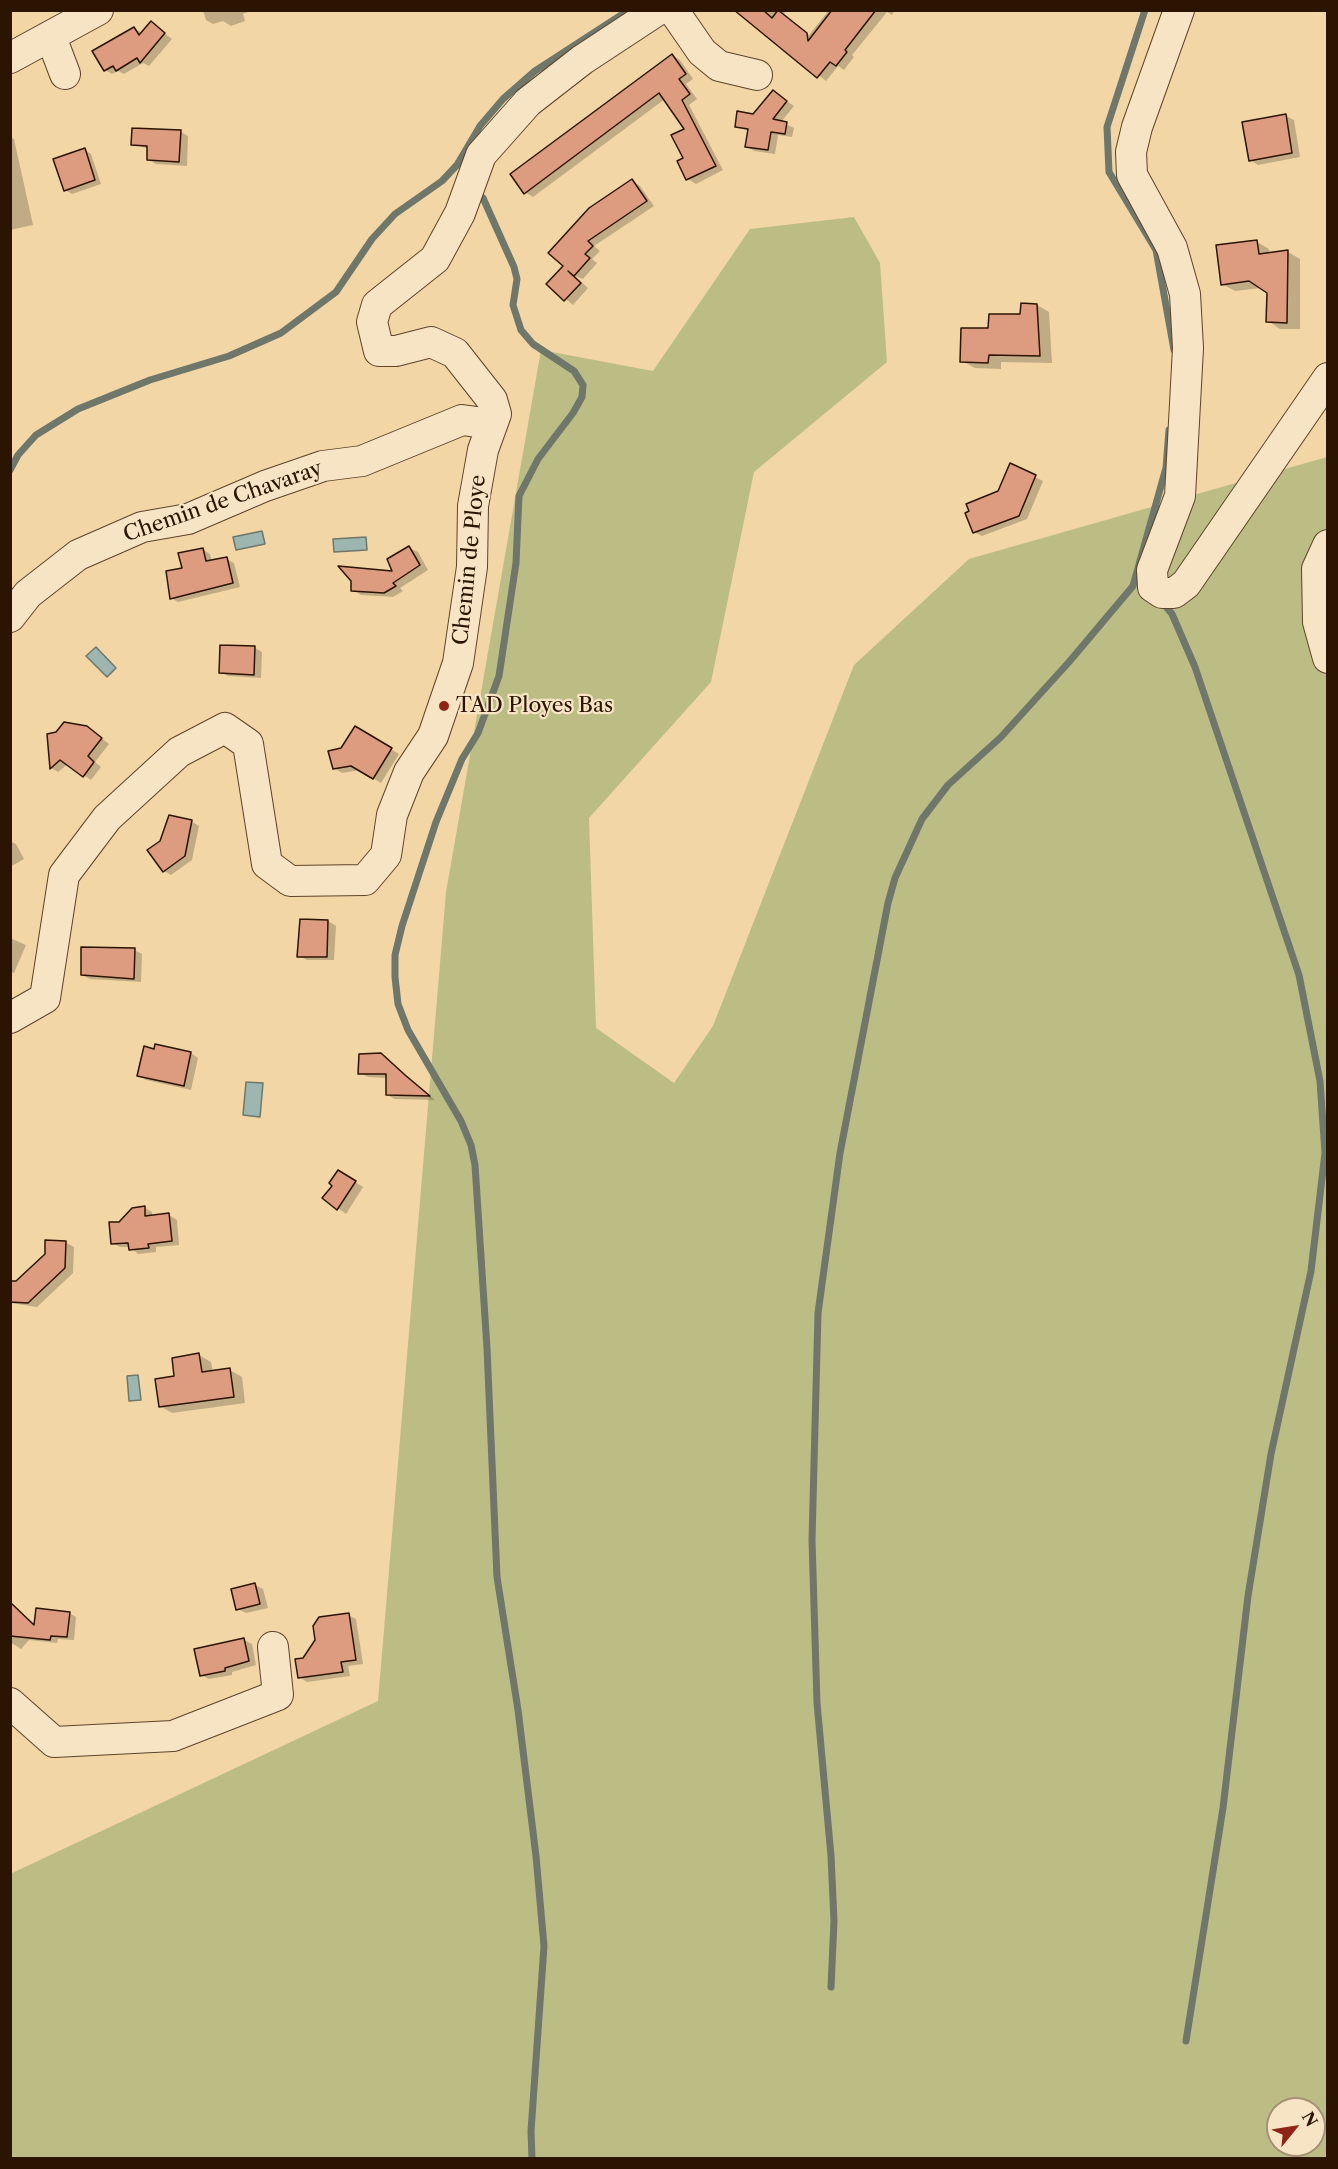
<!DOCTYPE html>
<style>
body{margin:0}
#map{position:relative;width:1338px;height:2169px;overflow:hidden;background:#f2d6a6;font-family:"Libre Caslon Text",serif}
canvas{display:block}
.frame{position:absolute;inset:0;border:12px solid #2b1401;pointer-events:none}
.north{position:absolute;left:1266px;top:2097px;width:60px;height:60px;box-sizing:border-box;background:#f7e4c5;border:2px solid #a59177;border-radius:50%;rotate:60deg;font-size:16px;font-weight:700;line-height:24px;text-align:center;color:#2b1401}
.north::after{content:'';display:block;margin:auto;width:21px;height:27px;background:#8f2418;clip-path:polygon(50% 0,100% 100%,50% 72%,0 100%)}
</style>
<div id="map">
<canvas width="1338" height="2169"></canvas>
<div class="frame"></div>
<div class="north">N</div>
</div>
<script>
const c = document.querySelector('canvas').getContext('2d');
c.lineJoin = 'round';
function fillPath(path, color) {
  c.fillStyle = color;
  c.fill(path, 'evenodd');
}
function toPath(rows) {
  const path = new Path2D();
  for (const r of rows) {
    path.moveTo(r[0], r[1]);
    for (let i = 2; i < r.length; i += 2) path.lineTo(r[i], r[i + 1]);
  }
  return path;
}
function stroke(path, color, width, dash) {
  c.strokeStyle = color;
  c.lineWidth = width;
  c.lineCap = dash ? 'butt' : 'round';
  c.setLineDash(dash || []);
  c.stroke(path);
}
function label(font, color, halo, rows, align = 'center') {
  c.font = font + ' "Libre Caslon Text",serif';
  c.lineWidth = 4.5;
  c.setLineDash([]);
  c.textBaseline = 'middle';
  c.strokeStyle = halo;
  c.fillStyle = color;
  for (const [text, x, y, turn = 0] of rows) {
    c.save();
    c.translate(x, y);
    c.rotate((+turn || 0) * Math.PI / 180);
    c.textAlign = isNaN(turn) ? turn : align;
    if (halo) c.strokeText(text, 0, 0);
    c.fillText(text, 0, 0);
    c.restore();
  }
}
const green = toPath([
 [854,217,880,263,887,362,754,472,711,682,589,818,596,1028,674,1083,713,1026,854,665,969,559,1327,457,1327,2158,11,2158,10,1874,378,1701,446,892,541,350,653,371,750,229],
 [1278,2109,1314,2109,1314,2145,1278,2145]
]);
const water = toPath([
 [262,531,265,544,236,550,233,537,262,531],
 [366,537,367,550,334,552,333,539,366,537],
 [96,647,116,668,107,677,86,656,96,647],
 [246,1082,263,1083,260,1117,243,1115,246,1082],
 [138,1375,141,1400,129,1401,127,1376,138,1375]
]);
const shadow = toPath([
 [203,10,253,10,243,14,245,21,231,26,223,21,213,24,206,20],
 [736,10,787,10,783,15,809,35,829,10,895,10,892,15,887,12,852,55,854,57,844,70,838,66,826,81],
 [151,23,172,39,149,66,143,63,124,74,118,71,112,74,105,70,134,28,142,33],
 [672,55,680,60,693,79,686,84,697,99,689,105,723,170,696,184,688,179,679,161,685,159,686,129,665,99,533,197,525,192],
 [773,92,794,106,781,122,794,128,792,137,778,135,775,154,754,151,746,146,749,131,736,126,754,116],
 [1286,116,1294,120,1300,157,1258,165,1250,160],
 [181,132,188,136,187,166,156,164,148,159,149,149,133,144],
 [10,137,14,139,33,225,10,230],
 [85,150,91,154,101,184,72,194,65,190],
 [632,181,640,186,654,206,594,246,600,251,592,259,597,263,583,279,575,276,588,288,573,305,548,284],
 [1257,242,1269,249,1270,254,1288,252,1300,259,1300,329,1280,329,1268,321,1268,292,1261,288,1235,291,1222,284],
 [1037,305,1049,312,1052,363,1001,362,1001,369,975,368,962,361,989,329,1021,316],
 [1035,477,1043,481,1027,519,982,536,974,532],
 [409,548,418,552,428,570,400,588,403,591,393,597,361,595,353,590,395,573],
 [202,549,210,554,212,562,226,559,234,563,240,587,178,602,171,598,184,569],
 [255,648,262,652,261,678,228,676,221,672],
 [355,728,399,754,381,783,360,770,342,773,334,768],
 [95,733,109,744,95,762,101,767,91,780,68,764,58,772,51,768,49,735],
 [191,821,199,826,192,860,171,875,164,871],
 [10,841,16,844,24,859,10,867],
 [301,921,328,921,336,926,334,960,307,960,299,956],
 [10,938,26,945,14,973,10,972],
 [134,950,142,954,141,982,90,979,82,975],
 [191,1053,198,1058,191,1090,146,1080,139,1076],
 [380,1055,389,1060,435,1100,395,1099,387,1095,387,1078,368,1077,360,1073],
 [339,1172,363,1187,346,1214,324,1198,334,1186],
 [145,1208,152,1212,152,1216,169,1215,177,1220,179,1245,156,1247,156,1252,138,1254,130,1247,120,1247,112,1243,120,1223],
 [65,1242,74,1247,73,1273,37,1307,10,1303,10,1283,16,1283],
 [199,1355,211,1362,213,1372,230,1370,242,1377,245,1403,172,1413,160,1406,176,1377],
 [255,1585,263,1589,268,1608,246,1613,238,1609],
 [16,1609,36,1625,69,1613,76,1617,74,1640,58,1639,57,1643,29,1640,21,1649,10,1642,10,1615],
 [348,1615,356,1619,363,1664,348,1666,350,1676,307,1682,299,1677,304,1659],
 [244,1640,252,1644,256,1665,232,1672,232,1675,209,1679,201,1675]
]);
const stream = toPath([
 [1145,10,1107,127,1109,172,1156,250,1174,350],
 [483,198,514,267,517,279,513,305,521,330,533,344,574,371,583,385,582,397,573,413,538,459,519,496,516,563,499,676,478,733,462,759,436,822,402,926,395,955,395,977,398,1004,408,1030,461,1121,471,1145,475,1165,487,1348,497,1577,518,1710,536,1856,544,1946,531,2131,532,2158],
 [10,470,18,455,36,435,78,409,150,380,229,356,281,333,336,292,372,239,395,214,442,181,457,165,480,126,503,99,535,71,629,10],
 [1163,603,1172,614,1195,667,1299,975,1320,1081,1325,1153,1311,1271,1271,1454,1248,1596,1223,1808,1186,2041],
 [831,1987,834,1921,831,1856,817,1703,812,1540,818,1313,840,1153,888,903,895,878,922,819,948,785,1001,737,1069,662,1133,586,1166,468,1169,430]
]);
const building = toPath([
 [734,10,763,10,772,18,778,10,807,33,808,41,832,10,876,10,845,50,847,52,836,66,830,62,817,78,734,10],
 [151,21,165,33,140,63,137,58,116,71,113,66,104,71,92,51,134,27,139,35,151,21],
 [672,54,686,74,679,79,690,94,682,100,716,166,686,180,677,161,683,158,671,135,684,129,659,93,524,194,510,174,672,54],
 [773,90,787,101,773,119,787,122,785,134,771,132,768,150,745,147,748,129,735,127,737,111,753,114,773,90],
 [1286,114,1292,153,1249,161,1242,122,1286,114],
 [132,128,181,130,179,162,147,160,147,146,131,145,132,128],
 [85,148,95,180,64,191,53,159,85,148],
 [632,179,647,201,588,241,593,246,585,254,590,258,574,276,568,271,581,283,564,301,546,284,563,266,548,253,589,208,632,179],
 [1257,240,1259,254,1288,250,1287,323,1266,322,1267,293,1249,281,1221,285,1216,245,1257,240],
 [1021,303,1037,304,1040,356,989,355,988,363,960,362,961,328,988,328,989,314,1020,314,1021,303],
 [1010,463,1036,475,1019,516,973,533,965,513,969,511,966,504,998,491,1010,463],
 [409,546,420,565,393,583,396,586,384,593,351,591,351,581,338,566,392,571,387,559,409,546],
 [203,548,206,561,227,557,233,583,170,599,166,571,182,568,178,553,203,548],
 [220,645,255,646,254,675,219,673,220,645],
 [64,722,87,726,102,738,88,756,94,762,83,777,60,760,50,769,47,734,56,732,64,722],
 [355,726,392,748,373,779,351,766,333,769,328,751,341,748,355,726],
 [169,815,192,820,185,856,163,872,147,850,160,841,169,815],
 [300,919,328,920,327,957,297,957,300,919],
 [81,947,135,948,134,979,81,975,81,947],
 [155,1044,191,1052,184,1086,137,1076,144,1046,154,1049,155,1044],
 [381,1053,405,1075,430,1096,386,1095,386,1074,358,1074,359,1054,381,1053],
 [338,1170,356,1181,337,1210,322,1198,332,1186,329,1183,338,1170],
 [145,1206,145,1216,169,1213,172,1241,148,1244,149,1248,129,1250,128,1243,111,1244,109,1222,119,1222,132,1208,145,1206],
 [45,1240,66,1241,65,1268,28,1303,10,1302,10,1281,16,1281,45,1254,45,1240],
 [199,1353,202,1372,230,1368,234,1397,159,1407,155,1379,174,1376,172,1358,199,1353],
 [255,1583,260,1604,236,1610,231,1589,255,1583],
 [10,1602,34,1625,36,1608,70,1612,67,1637,51,1636,50,1640,10,1636,10,1602],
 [349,1613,356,1660,341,1662,343,1672,298,1678,295,1659,303,1658,315,1640,313,1626,319,1617,349,1613],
 [244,1638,249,1661,225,1668,225,1671,200,1676,194,1649,244,1638]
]);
const minor = toPath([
 [673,10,702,52,719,66,757,75],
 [1179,10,1137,127,1131,152,1132,175,1172,248,1185,294,1188,348,1180,496,1152,570,1153,587,1162,593,1174,593,1186,584,1328,378],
 [51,37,65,74],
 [10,58,98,10],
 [1328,545,1317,569,1318,622,1328,658],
 [10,617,28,594,78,555,142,527,188,519,265,486,323,466,362,461,462,420,492,424],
 [10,1018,45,998,64,875,107,818,179,752,225,728,248,744,267,864,290,881,365,880,386,855,392,815,409,772,433,736,458,663,472,567,473,506,483,450,496,414,492,400,455,353,431,342,396,351,379,351,372,322,377,305,435,259,460,213,481,155,528,102,582,60,658,10],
 [10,1703,54,1742,173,1736,278,1695,273,1647]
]);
const markers = [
 [444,706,6,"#8f2418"]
];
const streetNames = [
 ["Chemin de Chavaray",223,502,-19],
 ["Chemin de Ploye",470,560,-84]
];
const poiNames = [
 ["TAD Ployes Bas",456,706]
];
fillPath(green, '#bcbd85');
fillPath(water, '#9db7b0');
stroke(water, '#6f766a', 1.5);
fillPath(shadow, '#0003');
stroke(stream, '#6f766a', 7);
fillPath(building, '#dd9b7f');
stroke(building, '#2b1401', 1.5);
stroke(minor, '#5d442a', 32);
stroke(minor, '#f7e4c5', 30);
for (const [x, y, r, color] of markers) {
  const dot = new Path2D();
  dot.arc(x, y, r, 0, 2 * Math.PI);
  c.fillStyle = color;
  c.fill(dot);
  stroke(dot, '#f7e4c5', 2);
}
label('21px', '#2b1401', '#f7e4c5', streetNames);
label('21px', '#2b1401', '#f7e4c5', poiNames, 'left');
</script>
